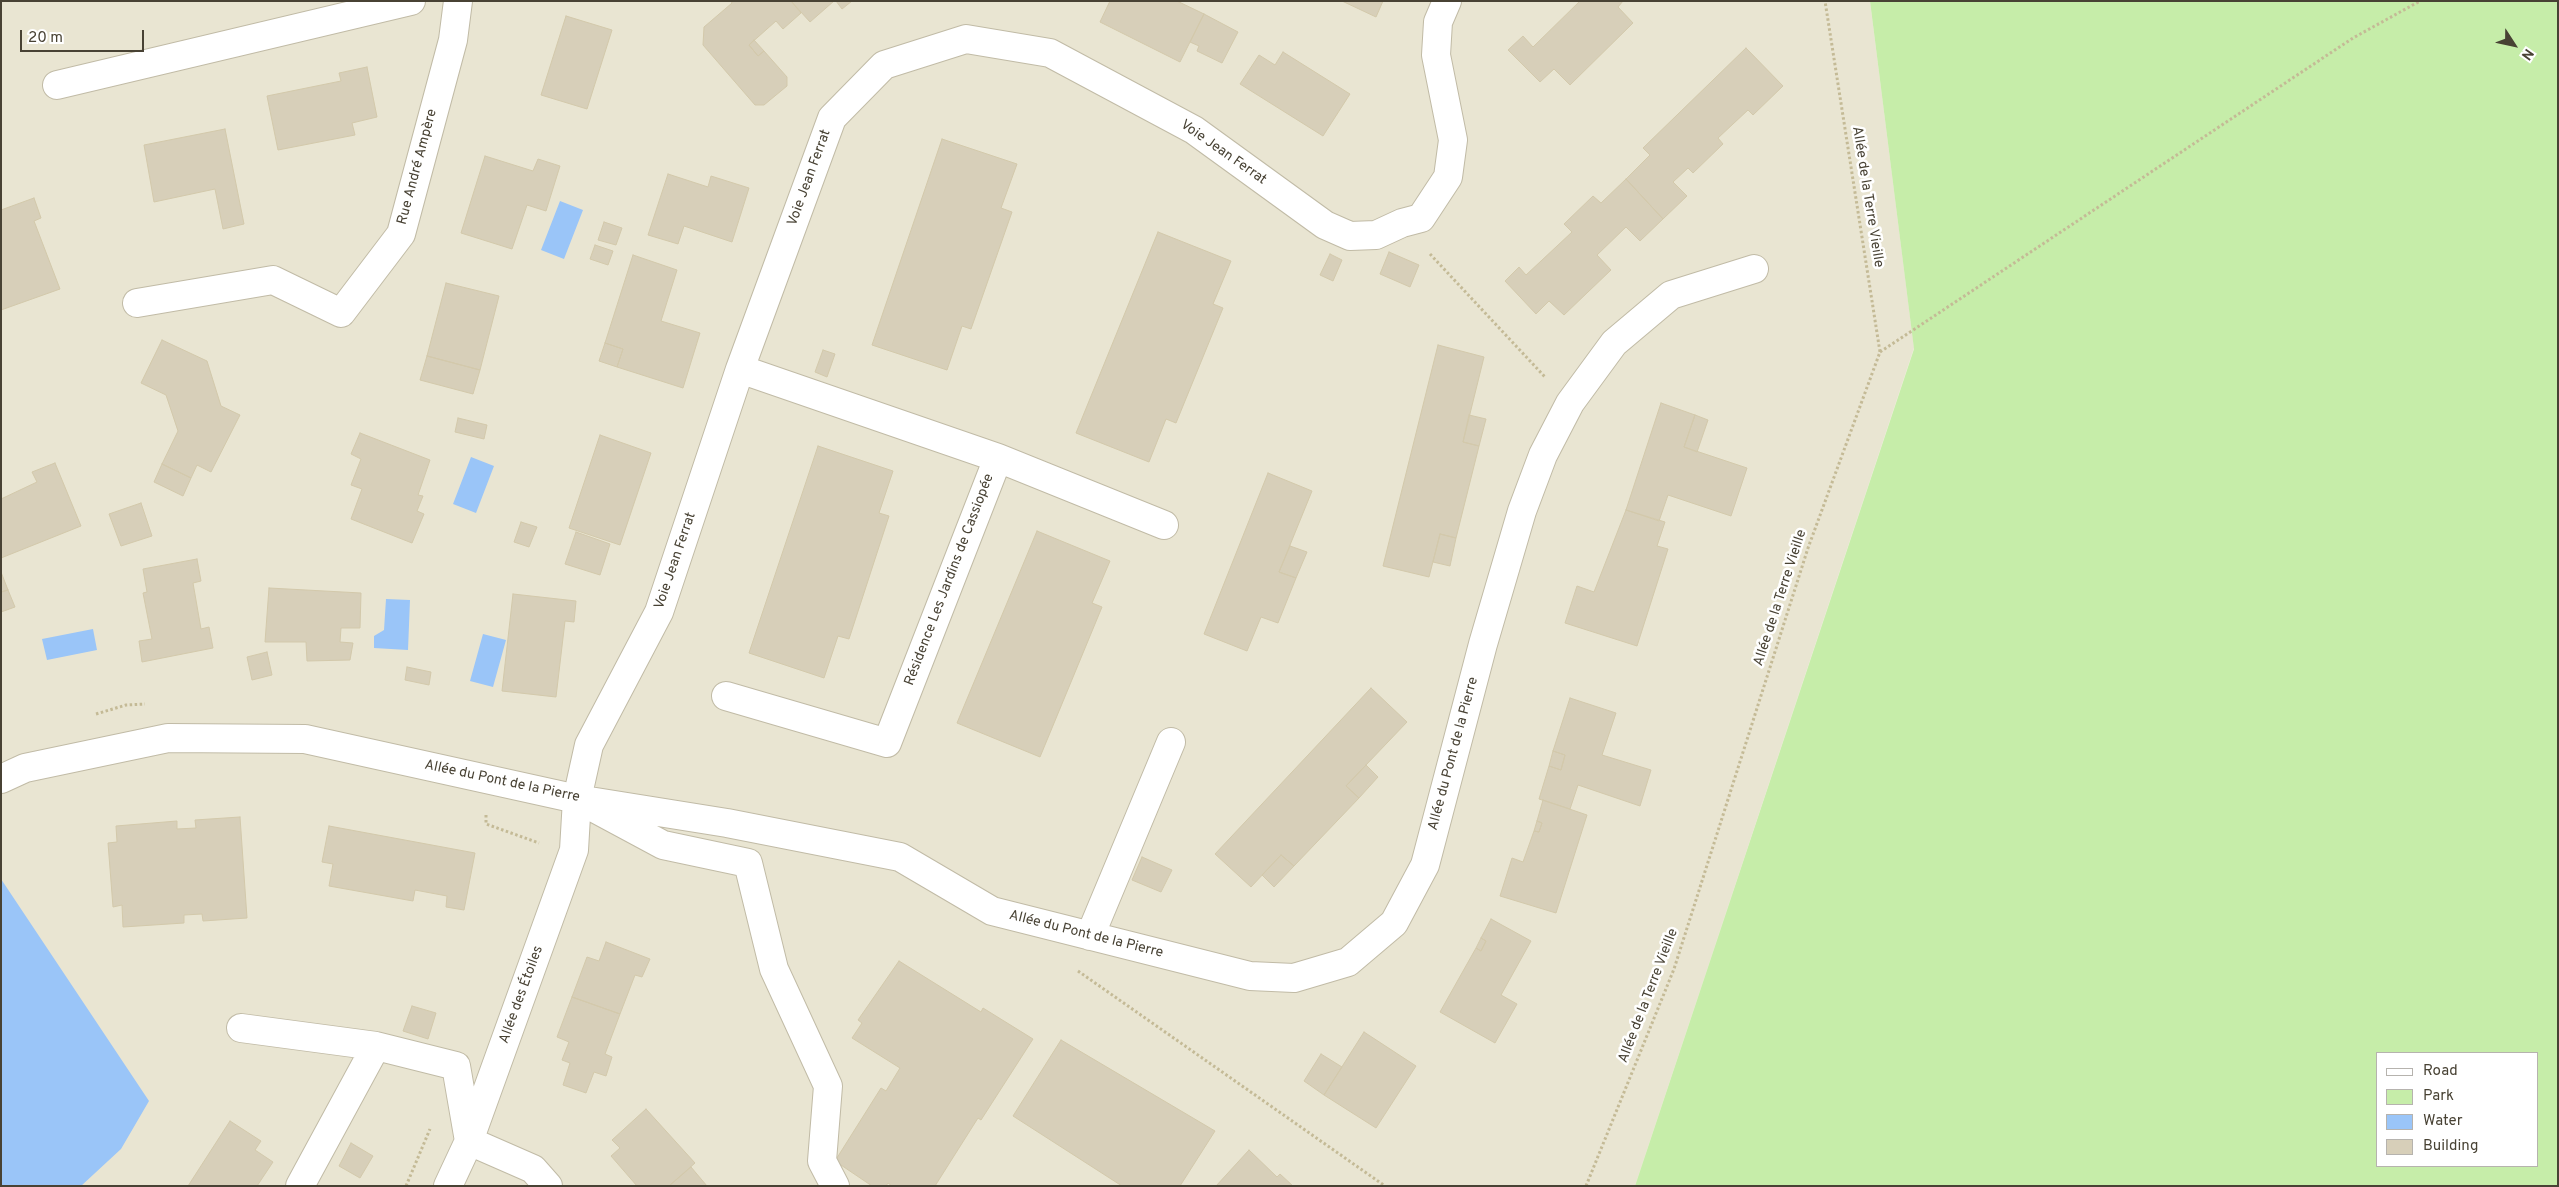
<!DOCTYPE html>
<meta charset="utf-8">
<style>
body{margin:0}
#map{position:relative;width:2559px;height:1187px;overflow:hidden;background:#f4f2e5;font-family:Overpass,sans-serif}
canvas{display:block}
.frame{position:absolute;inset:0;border:2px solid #484234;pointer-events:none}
.legend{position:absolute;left:2376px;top:1052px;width:162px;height:115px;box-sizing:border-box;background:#fff;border:1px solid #b6b3ae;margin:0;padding:6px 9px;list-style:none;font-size:15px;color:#484234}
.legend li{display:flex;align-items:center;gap:10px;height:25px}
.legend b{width:25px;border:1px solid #b6b3ae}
.north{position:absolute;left:2489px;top:20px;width:50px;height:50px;-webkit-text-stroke:4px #fff;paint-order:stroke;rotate:125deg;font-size:14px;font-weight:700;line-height:20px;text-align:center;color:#484234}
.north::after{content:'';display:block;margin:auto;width:18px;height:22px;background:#484234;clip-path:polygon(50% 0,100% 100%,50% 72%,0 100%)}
.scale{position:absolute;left:20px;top:30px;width:124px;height:22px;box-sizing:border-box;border:2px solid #484234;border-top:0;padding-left:6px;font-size:15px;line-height:18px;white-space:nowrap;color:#484234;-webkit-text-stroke:4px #fff;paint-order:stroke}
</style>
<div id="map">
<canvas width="2559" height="1187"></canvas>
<div class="frame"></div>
<ul class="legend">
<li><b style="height:6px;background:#fff"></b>Road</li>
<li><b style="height:14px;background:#c6eda9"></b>Park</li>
<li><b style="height:14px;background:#9ac5f8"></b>Water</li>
<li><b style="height:14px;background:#d7cfb9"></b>Building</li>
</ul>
<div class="north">N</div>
<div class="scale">20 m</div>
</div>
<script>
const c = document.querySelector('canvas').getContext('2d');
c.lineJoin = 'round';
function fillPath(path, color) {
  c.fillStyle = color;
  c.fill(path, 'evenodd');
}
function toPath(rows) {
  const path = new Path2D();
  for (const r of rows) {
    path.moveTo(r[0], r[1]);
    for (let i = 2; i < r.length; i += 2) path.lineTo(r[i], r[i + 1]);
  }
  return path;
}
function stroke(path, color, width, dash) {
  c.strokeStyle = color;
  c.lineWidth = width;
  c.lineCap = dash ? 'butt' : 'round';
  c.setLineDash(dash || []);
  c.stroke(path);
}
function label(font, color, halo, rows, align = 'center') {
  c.font = font + ' Overpass,sans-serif';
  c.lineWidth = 5;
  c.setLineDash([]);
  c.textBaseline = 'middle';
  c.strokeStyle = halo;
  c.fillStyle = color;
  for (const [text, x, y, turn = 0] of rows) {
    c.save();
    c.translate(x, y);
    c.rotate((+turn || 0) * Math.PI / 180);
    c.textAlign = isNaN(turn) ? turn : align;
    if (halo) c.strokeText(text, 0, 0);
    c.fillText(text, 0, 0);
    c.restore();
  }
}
const residential = toPath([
 [1,1,1870,1,1914,348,1635,1186,1,1186]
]);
const green = toPath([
 [1870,1,2558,1,2558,1186,1635,1186,1914,349],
 [2378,1053,2538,1053,2538,1166,2378,1166]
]);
const water = toPath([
 [560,201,583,210,564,259,541,250],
 [471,457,494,466,476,513,453,504],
 [386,599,410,600,408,650,374,648,374,636,384,630],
 [93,629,97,650,47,660,42,639],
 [483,634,506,640,493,687,470,681],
 [1,879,149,1101,121,1149,81,1186,1,1186]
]);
const building = toPath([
 [731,1,791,1,801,13,783,29,776,21,749,45,758,56,764,51,787,77,787,86,764,105,755,105,703,45,704,27,732,3,731,1],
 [791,1,834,1,810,22,791,1],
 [836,1,852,1,842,9,836,1],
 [1110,1,1177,1,1204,14,1180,62,1100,22,1110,1],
 [1342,1,1383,1,1376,17,1342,1],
 [1580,1,1623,1,1618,7,1633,23,1570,85,1554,69,1540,82,1508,50,1523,36,1533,47,1580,1],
 [1204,14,1238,32,1222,63,1197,51,1199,46,1190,42,1204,14],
 [566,16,612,30,587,109,541,95,566,16],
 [754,40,764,51,758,56,749,45,754,40],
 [1746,48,1783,86,1753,115,1748,110,1718,138,1723,144,1693,173,1688,168,1673,182,1687,196,1663,219,1626,179,1650,155,1643,148,1746,48],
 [1283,52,1350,94,1323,136,1240,84,1259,55,1275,65,1283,52],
 [367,67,377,117,352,123,355,135,278,150,267,96,341,81,339,73,367,67],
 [225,129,244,224,223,229,215,189,154,202,144,145,225,129],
 [942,139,1017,164,1001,208,1012,212,971,329,962,326,947,370,872,345,942,139],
 [485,156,533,171,538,159,560,166,546,211,527,205,512,249,461,233,485,156],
 [668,174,708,187,711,176,749,188,732,242,684,226,678,244,648,235,668,174],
 [1626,179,1663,219,1640,241,1626,227,1597,255,1611,270,1564,315,1549,301,1536,314,1505,281,1519,267,1526,275,1572,232,1564,224,1593,196,1601,203,1626,179],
 [34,198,41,218,34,221,60,289,1,310,1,210,34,198],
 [604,222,622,228,616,245,598,240,604,222],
 [1158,232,1231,261,1213,304,1223,308,1176,423,1166,419,1149,462,1076,433,1158,232],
 [595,245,613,251,608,265,590,259,595,245],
 [1389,252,1419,265,1410,287,1380,274,1389,252],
 [1330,254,1342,260,1333,281,1320,275,1330,254],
 [633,255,677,270,661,321,700,333,683,388,617,367,623,349,605,343,633,255],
 [446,283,499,296,480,370,427,356,446,283],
 [162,340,207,361,221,406,240,415,211,472,197,465,191,478,162,464,178,431,166,395,141,383,162,340],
 [605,343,623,349,617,367,599,361,605,343],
 [1438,345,1484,357,1463,442,1479,446,1456,538,1440,534,1429,577,1383,566,1438,345],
 [823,350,835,354,827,377,815,372,823,350],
 [427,356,480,370,473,394,420,380,427,356],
 [1661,403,1695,415,1684,447,1747,468,1731,516,1668,495,1659,521,1626,510,1661,403],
 [1469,415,1486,419,1479,446,1463,442,1469,415],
 [1695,415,1708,420,1697,452,1684,447,1695,415],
 [458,418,487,425,484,439,455,432,458,418],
 [360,433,430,460,418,495,423,496,417,511,424,514,412,543,351,519,362,489,351,485,361,459,351,454,360,433],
 [600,435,651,453,620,545,569,528,600,435],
 [818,446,893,471,879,513,889,516,849,639,838,636,824,678,749,653,818,446],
 [55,463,81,526,1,558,1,499,37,482,32,472,55,463],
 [162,464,191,478,183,496,154,482,162,464],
 [1268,473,1312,491,1279,572,1296,578,1278,623,1261,617,1247,651,1204,634,1268,473],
 [141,503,152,536,121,546,109,514,141,503],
 [1626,510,1665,522,1657,546,1668,549,1637,646,1565,623,1577,586,1594,592,1626,510],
 [521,522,537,527,529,547,514,542,521,522],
 [1037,531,1110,561,1092,603,1102,607,1040,757,957,723,1037,531],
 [576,532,610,544,600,575,565,564,576,532],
 [1440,534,1456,538,1450,566,1433,562,1440,534],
 [1290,546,1307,552,1296,578,1279,572,1290,546],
 [197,559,201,581,193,583,201,629,209,627,213,648,142,662,139,641,152,639,143,593,147,592,143,569,197,559],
 [1,572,8,590,1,592,1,572],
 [269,588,361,593,360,628,341,628,340,642,353,643,350,660,307,661,306,642,265,642,269,588],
 [8,590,15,607,1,612,1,592,8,590],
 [513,594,576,601,574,622,565,621,556,697,502,691,513,594],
 [267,652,272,675,252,680,247,657,267,652],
 [407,667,431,672,429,685,405,680,407,667],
 [1371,688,1407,722,1346,786,1359,798,1294,866,1281,855,1251,887,1215,854,1371,688],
 [1570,698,1616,713,1602,755,1651,770,1640,806,1578,785,1570,809,1539,799,1549,766,1561,770,1565,755,1553,751,1570,698],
 [1553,751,1565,755,1561,770,1549,766,1553,751],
 [1366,765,1378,777,1359,798,1346,786,1366,765],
 [1543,800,1587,815,1556,913,1500,896,1512,858,1523,862,1534,831,1539,832,1542,823,1537,821,1543,800],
 [240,817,247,918,203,921,202,914,184,915,184,923,123,927,122,905,113,907,108,843,117,842,116,826,177,821,177,829,196,828,195,820,240,817],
 [1537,821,1542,823,1539,832,1534,831,1537,821],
 [329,826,475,853,464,910,446,907,447,896,415,890,413,901,329,886,333,864,322,862,329,826],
 [1281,855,1294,866,1274,887,1262,875,1281,855],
 [1142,857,1172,870,1161,892,1132,880,1142,857],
 [1491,919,1531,941,1501,995,1517,1004,1495,1043,1440,1012,1476,948,1481,951,1486,941,1481,938,1491,919],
 [1481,938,1486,941,1481,951,1476,948,1481,938],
 [606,942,650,959,642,977,635,975,620,1014,572,997,587,957,599,961,606,942],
 [899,961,981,1012,983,1008,1033,1039,981,1120,978,1118,935,1186,892,1186,888,1183,886,1186,872,1186,835,1161,881,1088,886,1091,900,1068,852,1038,862,1023,858,1020,899,961],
 [572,997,620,1014,605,1054,612,1057,606,1076,594,1072,586,1093,563,1085,570,1063,562,1060,569,1042,557,1037,572,997],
 [412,1006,436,1013,428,1039,403,1031,412,1006],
 [1364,1032,1416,1066,1376,1128,1324,1095,1364,1032],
 [1061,1040,1215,1131,1180,1186,1122,1186,1013,1116,1061,1040],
 [1321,1054,1342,1067,1324,1095,1304,1081,1321,1054],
 [646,1109,695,1163,669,1186,637,1186,611,1156,620,1148,612,1140,646,1109],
 [230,1121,261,1141,255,1150,273,1162,257,1186,188,1186,230,1121],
 [351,1143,373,1156,360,1178,339,1166,351,1143],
 [1249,1150,1277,1177,1280,1174,1293,1186,1216,1186,1249,1150],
 [691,1167,707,1186,669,1186,691,1167]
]);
const path = toPath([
 [1430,254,1545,377],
 [1880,352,2353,38,2420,1],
 [96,714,126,705,145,704],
 [486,815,486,824,539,843],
 [1078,971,1385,1186],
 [406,1186,430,1129],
 [1586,1186,1674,969,1808,548,1880,352,1825,1]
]);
const minor = toPath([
 [57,85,411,1],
 [137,303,273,280,341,313,401,234,453,40,458,1],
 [998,458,1164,525],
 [726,696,887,743,998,458,740,369],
 [1,779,25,768,168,738,305,739,577,799,727,823,900,857,992,911,1250,976,1294,978,1348,962,1394,923,1425,865,1483,644,1522,511,1543,455,1570,403,1614,343,1671,295,1754,269],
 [596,809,663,845,748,863,774,969,828,1086,822,1161,835,1186],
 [1090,936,1171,742],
 [241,1028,376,1046,456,1066,469,1141,533,1169,548,1186],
 [300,1186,376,1046],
 [448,1186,469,1141,574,850,577,799,589,745,659,612,740,369,832,118,884,65,966,39,1050,53,1194,130,1325,225,1350,236,1376,235,1402,223,1421,218,1448,177,1453,140,1436,55,1438,22,1447,1]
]);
const streetNames = [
 ["Voie Jean Ferrat",1223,153,35],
 ["Rue André Ampère",418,167,-75],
 ["Voie Jean Ferrat",810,178,-70],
 ["Allée de la Terre Vieille",1867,197,81],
 ["Voie Jean Ferrat",676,561,-71],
 ["Résidence Les Jardins de Cassiopée",950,580,-69],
 ["Allée de la Terre Vieille",1781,598,-72],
 ["Allée du Pont de la Pierre",1454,754,-75],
 ["Allée du Pont de la Pierre",502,782,12],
 ["Allée du Pont de la Pierre",1086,935,14],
 ["Allée des Étoiles",522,995,-70],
 ["Allée de la Terre Vieille",1649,996,-69]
];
fillPath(residential, '#e9e5d2');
fillPath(green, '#c6eda9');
fillPath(water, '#9ac5f8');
fillPath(building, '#d7cfb9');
stroke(building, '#d3c9ab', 1);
stroke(minor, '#c1bba6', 30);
stroke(path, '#c4ba96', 3, [2.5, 2.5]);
stroke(minor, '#fff', 28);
label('14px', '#484234', '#fff', streetNames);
</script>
